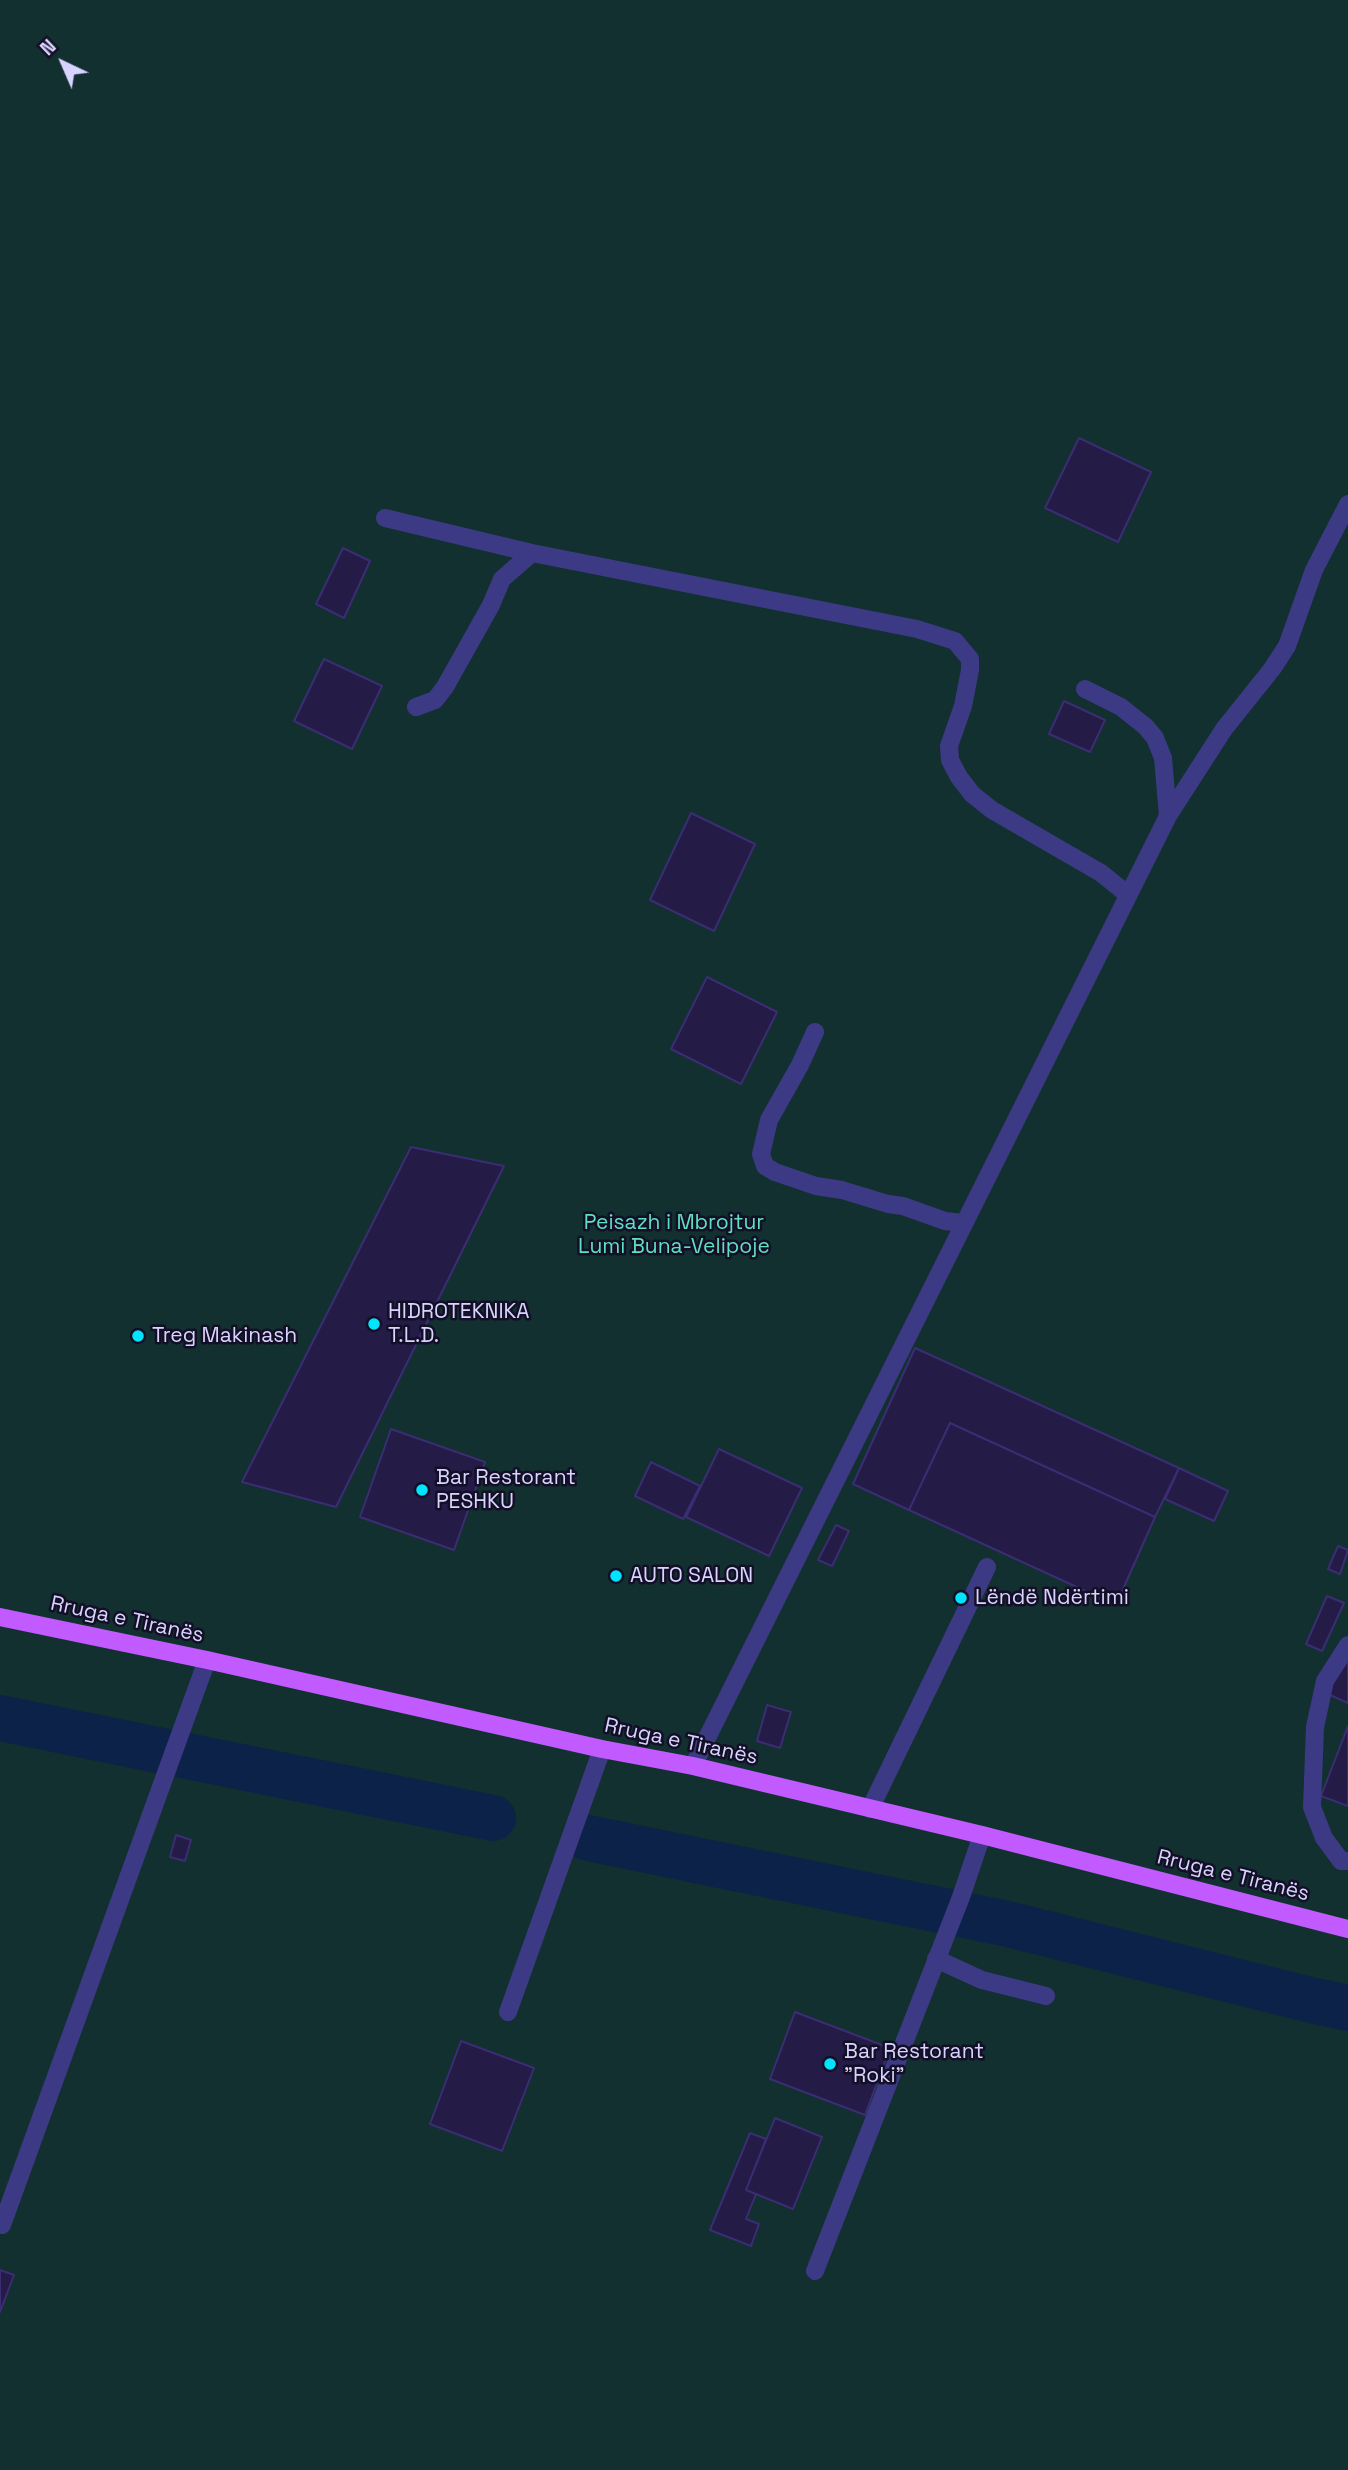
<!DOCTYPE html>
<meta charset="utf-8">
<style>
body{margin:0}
#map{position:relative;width:1348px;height:2470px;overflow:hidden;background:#130f26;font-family:"Space Grotesk",sans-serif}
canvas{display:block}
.north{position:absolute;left:28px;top:28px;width:70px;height:70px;-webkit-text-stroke:5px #130f26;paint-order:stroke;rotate:316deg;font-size:19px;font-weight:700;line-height:28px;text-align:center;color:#d9d4ff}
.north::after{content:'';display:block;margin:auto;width:24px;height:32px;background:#d9d4ff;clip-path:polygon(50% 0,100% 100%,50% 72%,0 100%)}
</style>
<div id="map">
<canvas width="1348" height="2470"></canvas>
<div class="north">N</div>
</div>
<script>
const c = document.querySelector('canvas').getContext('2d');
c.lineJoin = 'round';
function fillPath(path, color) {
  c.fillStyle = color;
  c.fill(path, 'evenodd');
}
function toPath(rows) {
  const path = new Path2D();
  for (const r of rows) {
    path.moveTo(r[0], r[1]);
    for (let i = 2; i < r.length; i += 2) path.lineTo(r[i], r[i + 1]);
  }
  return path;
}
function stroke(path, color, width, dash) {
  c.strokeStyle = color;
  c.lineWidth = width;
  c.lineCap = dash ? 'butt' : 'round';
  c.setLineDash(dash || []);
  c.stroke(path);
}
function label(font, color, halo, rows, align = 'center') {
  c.font = font + ' "Space Grotesk",sans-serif';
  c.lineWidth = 5;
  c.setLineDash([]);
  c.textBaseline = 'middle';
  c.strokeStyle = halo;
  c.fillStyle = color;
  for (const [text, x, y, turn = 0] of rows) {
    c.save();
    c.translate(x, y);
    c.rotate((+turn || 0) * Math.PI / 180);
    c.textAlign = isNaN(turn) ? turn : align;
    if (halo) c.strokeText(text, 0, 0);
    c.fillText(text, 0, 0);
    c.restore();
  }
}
const green = toPath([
 [0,0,1348,0,1348,2470,0,2470]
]);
const canal = toPath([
 [0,1718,493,1818],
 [588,1838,1008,1924,1311,2000,1348,2008]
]);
const building = toPath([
 [1079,438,1151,472,1118,542,1045,508,1079,438],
 [343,548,370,561,344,618,316,604,343,548],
 [324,659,382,686,352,749,294,721,324,659],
 [1064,701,1105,720,1090,752,1049,734,1064,701],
 [691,813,755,844,714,931,650,900,691,813],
 [707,977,777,1012,741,1084,671,1049,707,977],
 [411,1147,504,1166,336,1507,242,1482,411,1147],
 [915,1348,1179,1468,1155,1517,950,1423,909,1510,853,1484,915,1348],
 [950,1423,1155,1517,1116,1605,909,1510,950,1423],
 [391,1429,485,1462,454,1550,360,1517,391,1429],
 [719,1449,802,1488,769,1556,686,1517,719,1449],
 [651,1462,700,1486,683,1519,635,1496,651,1462],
 [1179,1468,1228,1491,1214,1521,1165,1499,1179,1468],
 [836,1525,849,1531,832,1566,818,1560,836,1525],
 [1338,1546,1348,1550,1340,1574,1328,1569,1338,1546],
 [1327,1596,1344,1603,1322,1651,1306,1644,1327,1596],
 [1348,1658,1348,1703,1326,1693,1348,1658],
 [767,1705,791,1712,780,1748,757,1741,767,1705],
 [1348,1726,1348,1806,1321,1796,1348,1726],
 [176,1835,191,1840,185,1861,170,1857,176,1835],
 [795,2012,890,2048,865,2115,770,2079,795,2012],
 [461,2041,534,2068,502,2151,430,2124,461,2041],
 [775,2118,822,2137,793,2209,746,2190,775,2118],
 [750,2133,766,2139,746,2190,756,2194,746,2219,759,2224,751,2246,710,2230,750,2133],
 [0,2270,14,2275,0,2312,0,2270]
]);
const lane = toPath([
 [385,518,532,553,917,629,955,641,970,659,970,670,963,706,949,746,950,760,959,777,972,794,992,810,1101,873,1127,894],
 [1085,689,1121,707,1146,727,1155,738,1163,758,1168,816],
 [416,707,435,700,445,687,491,605,502,579,532,553],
 [815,1032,800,1065,769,1120,761,1154,765,1166,775,1172,816,1186,842,1190,888,1204,903,1206,945,1221,963,1223],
 [1348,1645,1325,1681,1315,1727,1312,1807,1324,1838,1341,1861,1348,1861],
 [693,1766,1168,816,1224,729,1272,669,1287,646,1314,570,1348,504],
 [870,1809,987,1567],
 [936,1959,982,1980,1046,1996],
 [508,2012,602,1749],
 [2,2225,207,1660],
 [815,2271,961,1897,982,1835]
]);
const primary = toPath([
 [0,1617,207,1660,602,1749,693,1766,982,1835,1348,1929]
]);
const markers = [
 [374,1324,7,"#00e5ff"],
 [138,1336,7,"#00e5ff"],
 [422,1490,7,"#00e5ff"],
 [616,1576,7,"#00e5ff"],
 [961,1598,7,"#00e5ff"],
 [830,2064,7,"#00e5ff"]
];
const parkNames = [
 ["Peisazh i Mbrojtur",674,1223],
 ["Lumi Buna-Velipoje",674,1247]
];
const poiNames = [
 ["HIDROTEKNIKA",388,1312],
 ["T.L.D.",388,1336],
 ["Treg Makinash",152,1336],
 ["Bar Restorant",436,1478],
 ["PESHKU",436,1502],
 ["AUTO SALON",630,1576],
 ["Lëndë Ndërtimi",975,1598],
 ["Bar Restorant",844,2052],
 ["\"Roki\"",844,2076]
];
const streetNames = [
 ["Rruga e Tiranës",127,1620,12],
 ["Rruga e Tiranës",681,1742,12],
 ["Rruga e Tiranës",1233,1876,14]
];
fillPath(green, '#12302f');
stroke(canal, '#0c2248', 46);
fillPath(building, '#241b47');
stroke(building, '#3b2d73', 2);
stroke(lane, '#3d3a85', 18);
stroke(primary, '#c25bff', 18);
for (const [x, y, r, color] of markers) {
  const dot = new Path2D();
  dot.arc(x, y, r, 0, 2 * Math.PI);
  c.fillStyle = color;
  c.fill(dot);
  stroke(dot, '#130f26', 2.5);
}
label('21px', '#5fe0c0', '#130f26', parkNames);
label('21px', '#d9d4ff', '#130f26', poiNames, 'left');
label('21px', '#d9d4ff', '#130f26', streetNames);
</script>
